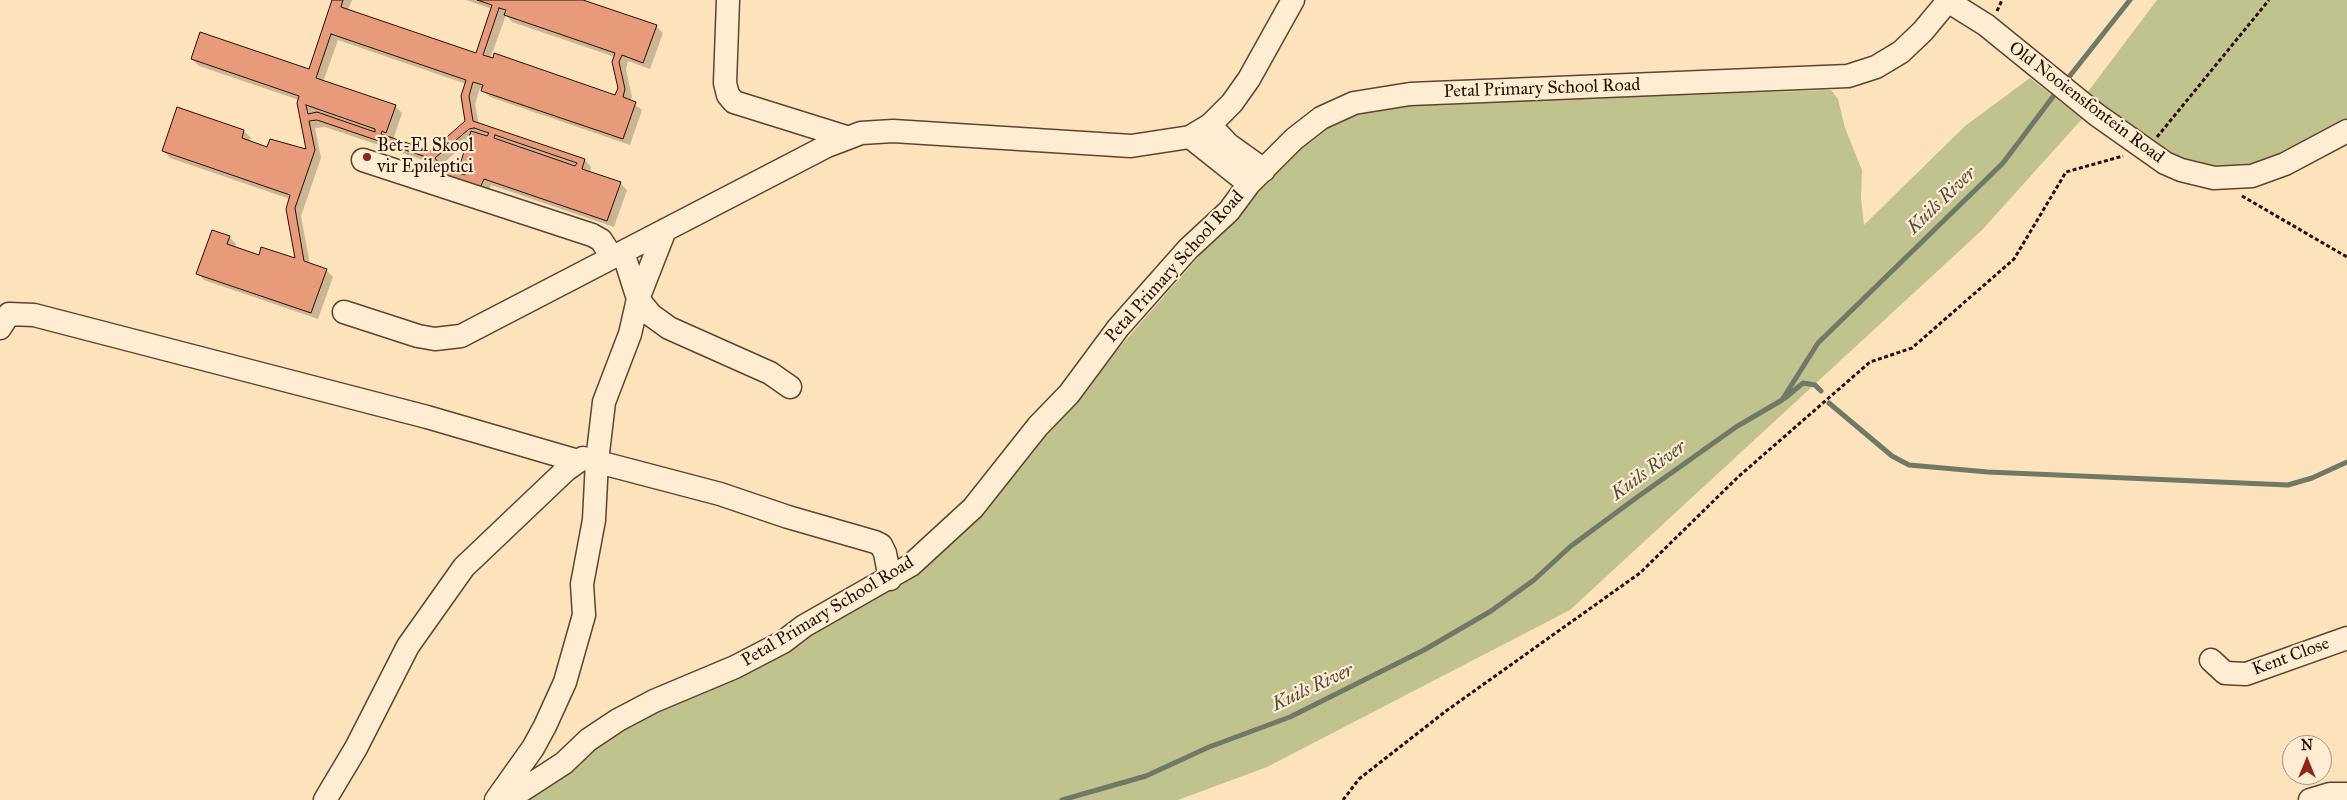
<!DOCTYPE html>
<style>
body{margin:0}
#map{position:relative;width:2347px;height:800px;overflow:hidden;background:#fde3bb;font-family:"IM FELL Great Primer",serif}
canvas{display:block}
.north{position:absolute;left:2282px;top:735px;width:50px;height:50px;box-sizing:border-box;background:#feedd3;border:1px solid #a9947f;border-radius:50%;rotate:0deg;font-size:14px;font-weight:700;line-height:20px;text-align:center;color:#290e02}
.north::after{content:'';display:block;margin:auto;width:18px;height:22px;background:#8f2418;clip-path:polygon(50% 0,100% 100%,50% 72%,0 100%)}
</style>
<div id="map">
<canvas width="2347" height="800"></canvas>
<div class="north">N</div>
</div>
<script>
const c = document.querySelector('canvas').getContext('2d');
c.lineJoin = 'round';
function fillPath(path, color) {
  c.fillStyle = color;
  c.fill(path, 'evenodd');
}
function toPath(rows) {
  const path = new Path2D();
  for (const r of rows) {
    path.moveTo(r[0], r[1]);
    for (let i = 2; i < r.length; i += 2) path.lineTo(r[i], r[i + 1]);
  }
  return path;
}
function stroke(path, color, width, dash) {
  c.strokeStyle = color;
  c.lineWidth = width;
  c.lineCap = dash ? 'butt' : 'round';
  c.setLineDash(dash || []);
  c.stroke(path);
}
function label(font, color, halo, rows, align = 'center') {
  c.font = font + ' "IM FELL Great Primer",serif';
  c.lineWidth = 4.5;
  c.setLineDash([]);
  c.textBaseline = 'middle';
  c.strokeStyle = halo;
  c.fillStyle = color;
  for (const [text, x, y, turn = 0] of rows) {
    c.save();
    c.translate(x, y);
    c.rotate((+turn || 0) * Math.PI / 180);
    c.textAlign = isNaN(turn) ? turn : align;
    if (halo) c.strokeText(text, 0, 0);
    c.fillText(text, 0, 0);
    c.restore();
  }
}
const green = toPath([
 [2157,0,2347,0,2347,123,2278,161,2241,171,2183,162,2127,125,2087,93],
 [2030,78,2082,119,1982,230,1570,610,1267,767,1178,800,517,800,597,740,891,582,1061,414,1215,238,1304,142,1329,123,1360,109,1399,104,1831,90,1838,99,1845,128,1862,170,1861,198,1864,225,1965,126]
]);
const shadow = toPath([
 [334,0,352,0,348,10,476,54,492,9,466,0,579,0,656,26,663,33,650,69,628,61,626,70,632,97,630,101,642,110,630,145,490,97,480,88,475,104,479,124,585,160,591,167,590,172,620,183,627,190,614,227,491,185,487,194,432,163,325,127,315,128,321,158,301,216,310,264,326,270,333,277,318,319,204,280,198,273,229,237,236,244,235,248,259,257,297,260,290,199,170,158,164,151,178,109,244,131,251,138,249,142,268,148,307,153,299,100,199,66,192,59,309,71],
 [506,15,512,22,615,57,619,88,616,96,490,59],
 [338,40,466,84,467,122,431,153,393,140,402,113,395,106,323,82],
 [469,141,459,169,467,177,444,169,441,165]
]);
const stream = toPath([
 [2065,82,2130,0],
 [1785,398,1803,383,1815,385,1821,391],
 [1829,403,1892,456,1909,465,1988,472,2288,485,2312,478,2347,462],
 [1062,800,1146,776,1209,747,1290,717,1424,650,1491,611,1534,580,1571,546,1636,498,1736,427,1782,400,1818,343,2003,163,2058,90]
]);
const building = toPath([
 [332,0,343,0,341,7,476,53,492,5,477,0,583,0,657,25,643,63,622,55,619,62,625,89,623,97,636,102,623,139,481,91,483,85,473,82,469,96,473,121,585,159,582,169,621,182,607,221,484,179,480,188,439,174,426,157,317,120,309,121,315,150,295,208,304,261,327,269,311,313,196,274,212,230,230,236,227,244,259,255,261,247,295,258,286,209,290,195,162,151,177,107,244,130,242,138,267,147,270,139,306,149,297,103,299,96,191,59,200,32,309,69,332,0],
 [499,8,506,10,504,15,615,53,612,62,618,88,615,95,494,53,493,58,483,55,499,8],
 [331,34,466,80,461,96,465,121,431,151,381,134,382,131,386,133,396,105,316,78,331,34],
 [306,105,375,129,375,132,317,112,308,114,306,105],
 [474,128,489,133,487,136,471,131,458,170,466,172,465,175,443,168,435,158,469,129,474,128],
 [495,135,577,163,575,166,494,138,495,135]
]);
const path = toPath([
 [1997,11,2002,0],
 [2157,137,2269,0],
 [2242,196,2347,257],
 [1343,800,1359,779,1446,711,1640,573,1738,477,1870,362,1912,348,2014,259,2066,172,2123,156]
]);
const minor = toPath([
 [728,0,725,83,728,95,734,102,846,137],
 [1946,0,1986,25,2097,115,2165,163,2181,170,2214,178,2252,176,2285,164,2347,131],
 [1210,125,1229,145,1264,170],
 [1190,137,1249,184],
 [363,160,592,235,601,240,612,257],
 [665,230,638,299,651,315,669,328,770,373,790,387],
 [344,312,418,336,435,339,461,336,827,146,861,133,893,131,1131,146,1190,137,1210,125,1232,103,1249,79,1293,0],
 [0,328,9,314,34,315,427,417,578,461],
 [2211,660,2225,673,2246,674,2347,638],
 [325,800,356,748,408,646,464,567,566,470,583,458,720,494,788,517,875,542,881,545,885,553,890,579],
 [496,800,533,748,545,726,565,682,584,615,582,584,594,520,597,461,604,402,630,334,638,299,623,252],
 [507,800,564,763,588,740,618,720,654,701,735,667,783,642,804,626,911,565,973,508,1038,426,1069,394,1118,328,1188,249,1229,211,1249,184,1294,139,1321,118,1354,103,1410,94,1848,76,1876,67,1901,52,1923,31,1947,2],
 [2310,800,2330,794,2347,794]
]);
const markers = [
 [367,157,5,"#8f2418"]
];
const streetNames = [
 ["Petal Primary School Road",1542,89,-2],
 ["Old Nooiensfontein Road",2086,103,37],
 ["Petal Primary School Road",1175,267,-48],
 ["Petal Primary School Road",828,612,-31],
 ["Kent Close",2291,657,-20]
];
const poiNames = [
 ["Bet-El Skool",377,147],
 ["vir Epileptici",377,168]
];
const waterNames = [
 ["Kuils River",1942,201,-44],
 ["Kuils River",1649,471,-36],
 ["Kuils River",1313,688,-25]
];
fillPath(green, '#c1c38f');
fillPath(shadow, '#0003');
stroke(stream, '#707867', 5);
fillPath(building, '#e89b7b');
stroke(building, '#290e02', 1);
stroke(minor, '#5e4330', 25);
stroke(path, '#290e02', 3, [4, 2.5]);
stroke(minor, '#feedd3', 22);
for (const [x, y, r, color] of markers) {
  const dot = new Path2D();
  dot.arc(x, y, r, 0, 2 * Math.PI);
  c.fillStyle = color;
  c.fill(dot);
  stroke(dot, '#feedd3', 2);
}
label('18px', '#290e02', '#feedd3', streetNames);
label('18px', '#290e02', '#feedd3', poiNames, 'left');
label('italic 19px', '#534c3d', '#feedd3', waterNames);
</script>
